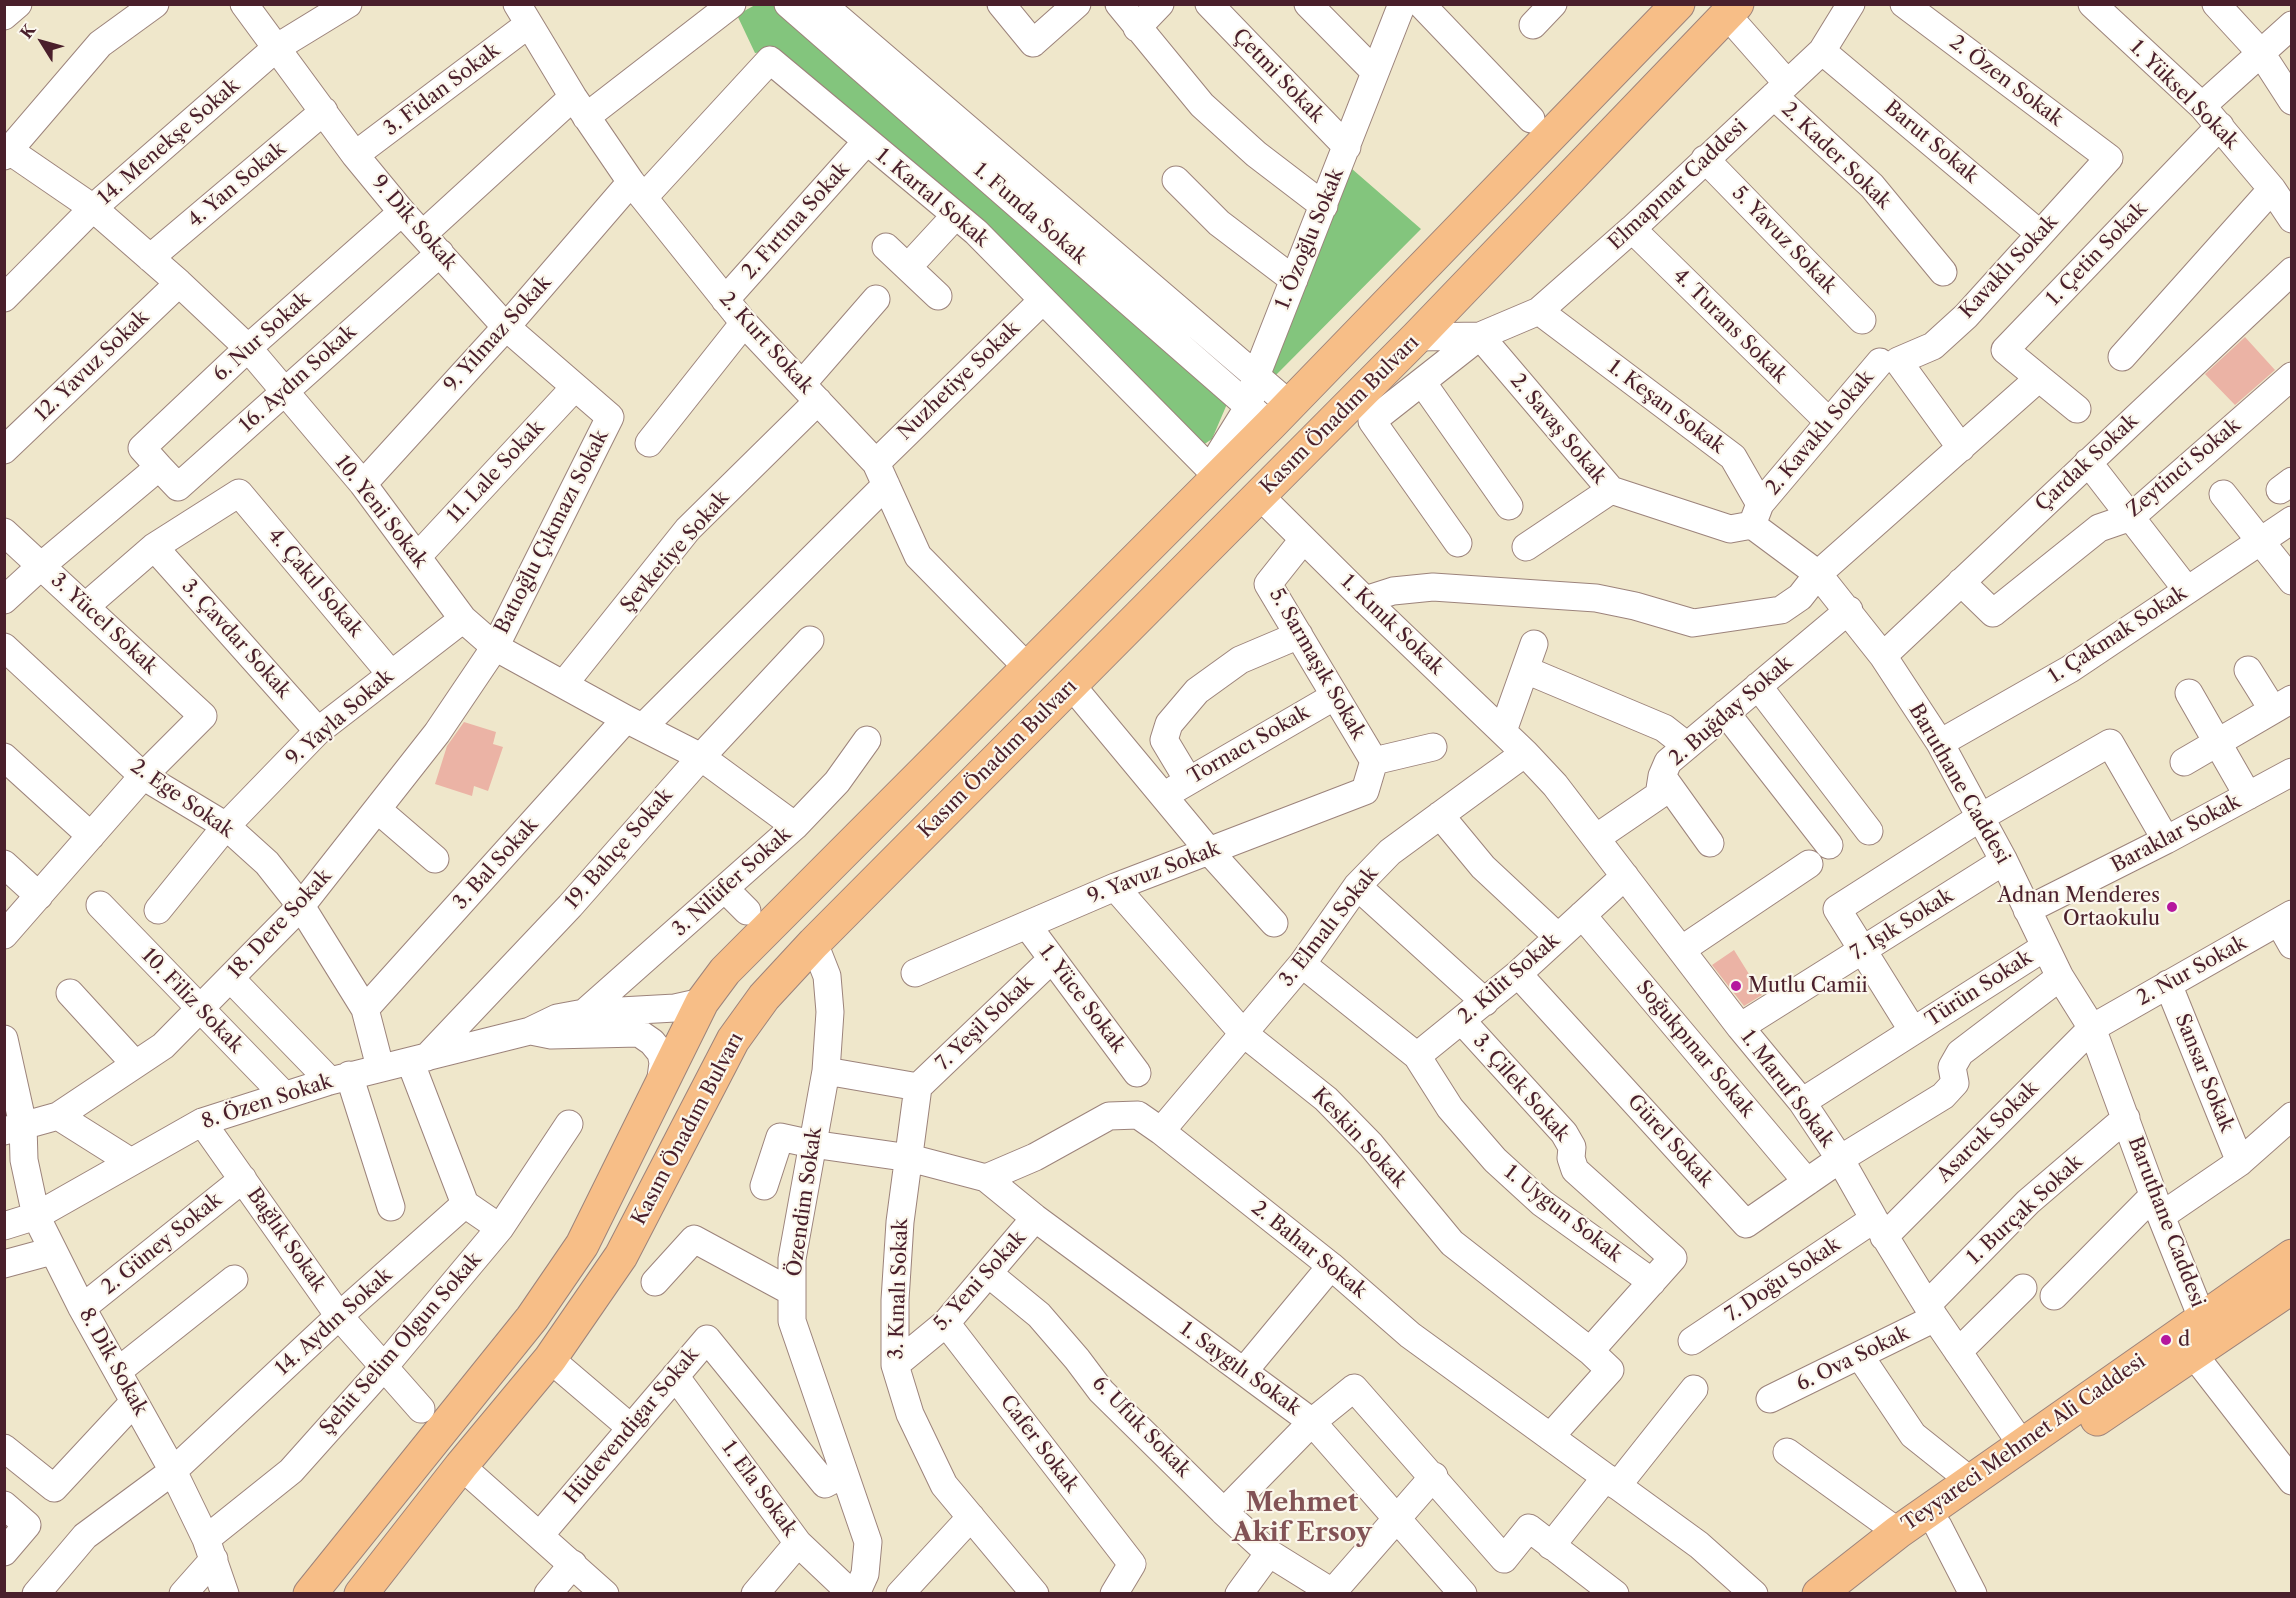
<!DOCTYPE html>
<meta charset="utf-8">
<style>
body{margin:0}
#map{position:relative;width:2296px;height:1598px;overflow:hidden;background:#efe7cb;font-family:"Libre Caslon Text",serif}
canvas{display:block}
.frame{position:absolute;inset:0;border:6px solid #4a1f2b;pointer-events:none}
.north{position:absolute;left:12px;top:12px;width:60px;height:60px;-webkit-text-stroke:4px #fbf7ec;paint-order:stroke;rotate:307deg;font-size:16px;font-weight:700;line-height:24px;text-align:center;color:#4a1f2b}
.north::after{content:'';display:block;margin:auto;width:21px;height:27px;background:#4a1f2b;clip-path:polygon(50% 0,100% 100%,50% 72%,0 100%)}
</style>
<div id="map">
<canvas width="2296" height="1598"></canvas>
<div class="frame"></div>
<div class="north">K</div>
</div>
<script>
const c = document.querySelector('canvas').getContext('2d');
c.lineJoin = 'round';
function fillPath(path, color) {
  c.fillStyle = color;
  c.fill(path, 'evenodd');
}
function toPath(rows) {
  const path = new Path2D();
  for (const r of rows) {
    path.moveTo(r[0], r[1]);
    for (let i = 2; i < r.length; i += 2) path.lineTo(r[i], r[i + 1]);
  }
  return path;
}
function stroke(path, color, width, dash) {
  c.strokeStyle = color;
  c.lineWidth = width;
  c.lineCap = dash ? 'butt' : 'round';
  c.setLineDash(dash || []);
  c.stroke(path);
}
function label(font, color, halo, rows, align = 'center') {
  c.font = font + ' "Libre Caslon Text",serif';
  c.lineWidth = 4.5;
  c.setLineDash([]);
  c.textBaseline = 'middle';
  c.strokeStyle = halo;
  c.fillStyle = color;
  for (const [text, x, y, turn = 0] of rows) {
    c.save();
    c.translate(x, y);
    c.rotate((+turn || 0) * Math.PI / 180);
    c.textAlign = isNaN(turn) ? turn : align;
    if (halo) c.strokeText(text, 0, 0);
    c.fillText(text, 0, 0);
    c.restore();
  }
}
const green = toPath([
 [755,5,775,5,1227,404,1212,439,1203,445,772,51,755,53,737,15],
 [1344,162,1421,229,1273,378,1259,379]
]);
const building = toPath([
 [2245,337,2275,370,2235,405,2205,374],
 [464,722,496,732,493,744,503,747,488,791,474,786,472,796,435,784,447,746],
 [1734,950,1762,995,1744,1006,1712,965]
]);
const minor = toPath([
 [517,4,573,97,631,182,744,323,876,463,918,556,1027,667],
 [788,4,1270,425],
 [822,4,1290,405],
 [1001,4,1033,43,1077,4],
 [1119,4,1202,105,1256,154,1324,206],
 [1209,4,1347,147],
 [1308,4,1375,72],
 [1421,4,1531,119],
 [1904,4,2109,158,1966,316,1933,346,1898,361,1961,448],
 [2092,4,2202,106,2272,189,2292,219],
 [2216,4,2261,53,2292,101],
 [1727,15,1787,83],
 [4,16,18,4],
 [1533,25,1553,4],
 [1137,28,1160,4],
 [1822,51,2040,234],
 [1774,96,1872,186,1943,272],
 [2202,106,2292,25],
 [586,117,732,4],
 [4,147,93,208,179,283,248,348,363,484,463,619,495,647,626,719,701,757,795,826],
 [355,155,529,24],
 [4,156,100,44,155,4],
 [1705,159,1862,320],
 [1176,180,1219,223,1294,280],
 [644,197,770,60,976,232,1217,476],
 [402,212,248,348,142,448,159,467,178,487,440,253],
 [1632,229,1829,422],
 [423,234,573,97],
 [886,247,938,296],
 [150,258,324,111],
 [908,267,955,216],
 [4,298,93,208,276,48,348,4],
 [725,300,866,142],
 [1539,311,1733,457,1760,504,1752,525],
 [1417,337,1480,336,1539,311,1632,229,1822,51,1851,4],
 [2122,357,2272,189],
 [2039,378,2077,409],
 [1422,382,1509,506],
 [802,384,876,299],
 [649,443,744,323],
 [4,450,179,283],
 [2088,462,2187,590],
 [876,463,1043,300],
 [1210,469,1249,406,1256,376,1402,4],
 [363,484,506,327,631,182],
 [2280,490,2292,481],
 [2223,494,2292,581],
 [1260,496,1365,600,1525,753,1555,785,1740,1027,1802,1102,1840,1159,1874,1219,1935,1318,2022,1445],
 [1760,504,1880,362],
 [1752,525,1818,574,1883,656,1940,743,2004,861,2060,977,2092,1028,2161,1216,2202,1318],
 [4,532,203,716,143,776,4,935],
 [1303,540,1268,584,1374,761],
 [1458,543,1372,421,1480,336,1611,490,1730,529,1752,525],
 [154,547,318,731],
 [1526,547,1611,490],
 [417,557,575,387],
 [1961,582,1993,613,2099,528,2131,517,2292,376],
 [4,600,41,566,159,467],
 [1365,600,1393,591,1433,587,1596,598,1635,606,1693,623,1781,610,1800,597,1818,574,2039,378,2005,350,2220,126],
 [86,606,154,547,239,493,390,673],
 [4,647,143,776,226,826,267,863,301,906,365,1009,380,1067],
 [1883,656,2292,271],
 [1526,670,1664,728,1687,746],
 [2248,670,2273,710],
 [564,684,688,529,818,401],
 [1072,686,1209,851,1274,923],
 [1758,686,1869,831],
 [2189,693,2248,796],
 [1726,713,1829,845],
 [643,727,886,485],
 [1503,731,1534,644],
 [1940,743,2070,669,2292,520],
 [4,757,91,836],
 [1374,761,1433,747],
 [2184,762,2292,699],
 [1662,776,1710,843],
 [1188,780,1164,740,1169,724,1197,691,1240,660,1299,635],
 [1175,789,1335,696],
 [378,810,435,859],
 [1440,815,1483,867,1558,937],
 [1596,838,1659,795,1662,776,1668,762,1849,610],
 [4,864,39,896],
 [1357,886,1485,1002],
 [1115,887,1242,1032,1326,1099,1371,1145,1452,1243,1590,1351],
 [725,889,747,911],
 [100,905,284,1095],
 [158,910,226,826,318,731,463,619],
 [2027,910,2166,840,2292,772],
 [1582,915,1807,1182],
 [2279,922,2292,945],
 [1027,925,1137,1073],
 [814,943,827,976,830,1012,826,1071,792,1259,792,1321,868,1542,865,1574,856,1594],
 [1681,950,1809,864],
 [1302,964,1417,1056,1450,1108,1495,1160,1542,1203,1652,1282],
 [915,973,1115,887,1365,791,1374,761],
 [1518,974,1746,1224,1840,1159,1943,1096,1955,1083,1952,1067,1960,1053,2060,977],
 [230,978,330,1081],
 [2168,984,2240,1162],
 [70,993,135,1064],
 [365,1009,626,719],
 [584,1013,795,826,837,782,867,740],
 [1462,1021,1564,1133,1572,1147,1571,1158,1575,1170,1673,1258,1590,1351,1610,1370,1550,1437],
 [1740,1027,2004,861],
 [531,1031,551,1035,639,1033,652,1042,661,1053,663,1063,660,1085],
 [1913,1031,1837,909,1981,817,2110,743,2166,840],
 [4,1039,23,1125,24,1160,36,1216,82,1308,173,1471,206,1539,225,1594],
 [1417,1056,1518,974,1625,876],
 [427,1057,570,906,701,757,810,640],
 [410,1061,465,1204],
 [826,1071,918,1087],
 [349,1075,391,1207],
 [1802,1102,2045,947],
 [58,1116,131,1162],
 [202,1122,339,1316,421,1409],
 [4,1131,58,1116,163,1046,301,906,437,733,495,647,610,417,506,327,402,212,355,155,244,4],
 [1161,1131,1302,964,1357,886,1390,852,1525,753],
 [986,1178,1035,1218,1312,1422,1463,1594],
 [764,1186,780,1137,812,1144,910,1158,986,1178,1035,1157,1109,1116,1138,1115,1161,1131,1331,1266,1410,1335,1699,1545,1754,1594],
 [2161,1216,2240,1162,2292,1116],
 [4,1226,36,1216,202,1122,330,1081,530,1031,557,1018,584,1013,675,1008,702,1002],
 [1884,1237,2092,1028,2292,914],
 [4,1264,52,1251],
 [989,1274,1039,1315,1077,1359,1101,1391,1224,1512,1269,1553,1335,1594],
 [655,1282,694,1239,792,1292],
 [2054,1296,2153,1196],
 [1927,1305,2028,1202,2126,1118],
 [82,1308,243,1179],
 [946,1323,1132,1564,1114,1594],
 [1692,1341,1874,1219],
 [1958,1352,2023,1288],
 [2194,1355,2292,1481],
 [1860,1356,1913,1435,1972,1482],
 [550,1359,631,1428],
 [895,1365,946,1323,1035,1218],
 [118,1371,234,1279],
 [1244,1371,1331,1266],
 [675,1376,798,1543,852,1594],
 [1770,1399,1935,1318],
 [4,1448,54,1488,134,1402],
 [1787,1452,1898,1532],
 [461,1466,605,1594],
 [1617,1486,1694,1389],
 [4,1505,27,1525,4,1552],
 [1224,1512,1312,1422,1354,1388,1504,1559,1529,1528,1615,1594],
 [1938,1526,1973,1594],
 [540,1535,707,1339,825,1484,844,1474],
 [206,1539,291,1471,383,1368,500,1228,569,1124],
 [1551,1546,1606,1477],
 [36,1594,85,1536,173,1471,339,1316,465,1204,500,1228],
 [183,1594,214,1559],
 [548,1594,573,1564],
 [755,1594,798,1543],
 [900,1594,971,1517],
 [1035,1594,944,1485,910,1414,895,1365,895,1300,900,1222,918,1087,1052,959],
 [1239,1594,1269,1553],
 [1331,1594,1434,1476]
]);
const major = toPath([
 [2097,1419,2292,1287],
 [310,1594,532,1318,582,1245,702,1002,725,971,1270,425,1678,4],
 [361,1594,461,1466,550,1359,621,1256,733,1040,764,997,814,943,1417,337,1737,4],
 [1819,1594,1898,1532,2292,1256]
]);
const markers = [
 [2172,907,6,"#b5179e"],
 [1736,986,6,"#b5179e"],
 [2166,1340,6,"#b5179e"]
];
const streetNames = [
 ["Çetmi Sokak",1278,76,46],
 ["2. Özen Sokak",2006,81,37],
 ["3. Fidan Sokak",442,90,-37],
 ["1. Yüksel Sokak",2184,95,45],
 ["14. Menekşe Sokak",169,142,-41],
 ["Barut Sokak",1931,142,40],
 ["2. Kader Sokak",1836,156,44],
 ["4. Yan Sokak",237,185,-40],
 ["Elmapınar Caddesi",1678,185,-43],
 ["1. Kartal Sokak",932,198,40],
 ["1. Funda Sokak",1030,214,41],
 ["2. Fırtına Sokak",796,221,-48],
 ["9. Dik Sokak",414,223,49],
 ["1. Özoğlu Sokak",1310,239,-68],
 ["5. Yavuz Sokak",1784,240,46],
 ["1. Çetin Sokak",2097,254,-46],
 ["Kavaklı Sokak",2009,267,-47],
 ["4. Turans Sokak",1730,326,45],
 ["9. Yılmaz Sokak",498,334,-48],
 ["6. Nur Sokak",262,337,-42],
 ["2. Kurt Sokak",766,343,48],
 ["12. Yavuz Sokak",92,366,-44],
 ["16. Aydın Sokak",298,379,-42],
 ["Nuzhetiye Sokak",959,381,-44],
 ["1. Keşan Sokak",1666,407,37],
 ["Kasım Önadım Bulvarı",1340,415,-45],
 ["2. Savaş Sokak",1558,429,50],
 ["2. Kavaklı Sokak",1820,433,-50],
 ["Çardak Sokak",2087,463,-43],
 ["Zeytinci Sokak",2184,468,-40],
 ["11. Lale Sokak",496,472,-47],
 ["10. Yeni Sokak",381,512,52],
 ["Batıoğlu Çıkmazı Sokak",552,532,-63],
 ["Şevketiye Sokak",675,552,-49],
 ["4. Çakıl Sokak",315,583,50],
 ["3. Yücel Sokak",104,624,43],
 ["1. Kınık Sokak",1392,625,44],
 ["1. Çakmak Sokak",2118,635,-33],
 ["3. Çavdar Sokak",236,639,48],
 ["5. Sarmaşık Sokak",1317,664,60],
 ["2. Buğday Sokak",1731,711,-41],
 ["9. Yayla Sokak",340,718,-41],
 ["Tornacı Sokak",1249,745,-30],
 ["Kasım Önadım Bulvarı",998,759,-45],
 ["Baruthane Caddesi",1959,784,60],
 ["2. Ege Sokak",182,799,35],
 ["Baraklar Sokak",2176,834,-28],
 ["19. Bahçe Sokak",619,849,-49],
 ["3. Bal Sokak",496,864,-48],
 ["9. Yavuz Sokak",1154,873,-21],
 ["3. Nilüfer Sokak",732,882,-42],
 ["18. Dere Sokak",280,924,-47],
 ["7. Işık Sokak",1902,925,-32],
 ["3. Elmalı Sokak",1329,927,-52],
 ["2. Nur Sokak",2192,971,-29],
 ["2. Kilit Sokak",1509,979,-41],
 ["Türün Sokak",1979,989,-33],
 ["1. Yüce Sokak",1082,999,53],
 ["10. Filiz Sokak",192,1001,46],
 ["7. Yeşil Sokak",985,1023,-44],
 ["Soğukpınar Sokak",1695,1049,50],
 ["Sansar Sokak",2204,1073,68],
 ["3. Çilek Sokak",1521,1088,49],
 ["1. Maruf Sokak",1787,1089,53],
 ["8. Özen Sokak",267,1102,-18],
 ["Kasım Önadım Bulvarı",688,1129,-62],
 ["Asarcık Sokak",1988,1132,-45],
 ["Keskin Sokak",1359,1138,47],
 ["Gürel Sokak",1670,1141,48],
 ["Özendim Sokak",805,1202,-82],
 ["1. Burçak Sokak",2025,1210,-43],
 ["1. Uygun Sokak",1563,1214,38],
 ["Baruthane Caddesi",2166,1222,69],
 ["Bağlık Sokak",286,1240,55],
 ["2. Güney Sokak",162,1244,-39],
 ["2. Bahar Sokak",1309,1250,39],
 ["7. Doğu Sokak",1783,1280,-34],
 ["5. Yeni Sokak",980,1281,-48],
 ["3. Kınalı Sokak",899,1289,-88],
 ["14. Aydın Sokak",334,1322,-42],
 ["Şehit Selim Olgun Sokak",401,1344,-49],
 ["6. Ova Sokak",1853,1359,-26],
 ["8. Dik Sokak",113,1362,61],
 ["1. Saygılı Sokak",1240,1369,36],
 ["Hüdevendigar Sokak",632,1426,-50],
 ["6. Ufuk Sokak",1141,1427,46],
 ["Teyyareci Mehmet Ali Caddesi",2024,1443,-35],
 ["Cafer Sokak",1039,1444,53],
 ["1. Ela Sokak",759,1489,54]
];
const poiNames = [
 ["Adnan Menderes",2160,896,"right"],
 ["Ortaokulu",2160,919,"right"],
 ["Mutlu Camii",1748,986],
 ["d",2178,1340]
];
const districtNames = [
 ["Mehmet",1302,1503],
 ["Akif Ersoy",1302,1533]
];
fillPath(green, '#83c57d');
fillPath(building, '#ebb3a5');
stroke(minor, '#9c837b', 29);
stroke(major, '#9c837b', 35);
stroke(minor, '#fff', 27);
stroke(major, '#f7be87', 33);
for (const [x, y, r, color] of markers) {
  const dot = new Path2D();
  dot.arc(x, y, r, 0, 2 * Math.PI);
  c.fillStyle = color;
  c.fill(dot);
  stroke(dot, '#fbf7ec', 2);
}
label('20px', '#4a1f2b', '#fbf7ec', streetNames);
label('20px', '#4a1f2b', '#fbf7ec', poiNames, 'left');
label('bold 26px', '#825356', '#fbf7ec', districtNames);
</script>
